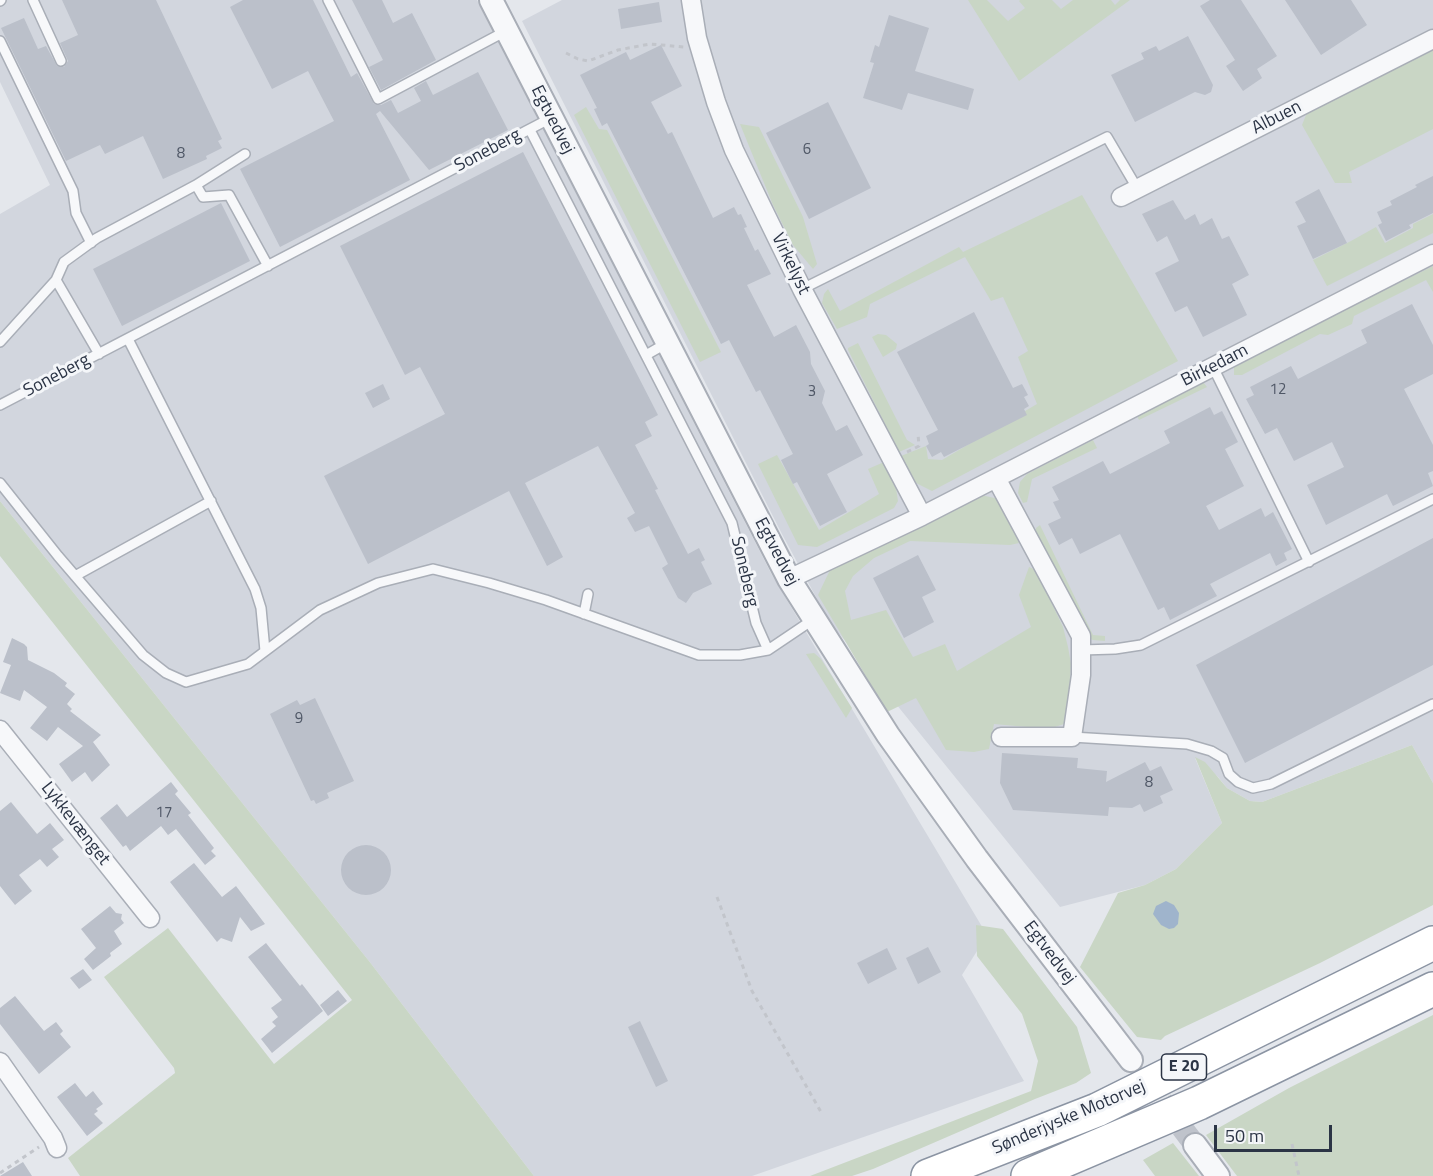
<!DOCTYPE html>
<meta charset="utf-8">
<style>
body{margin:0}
#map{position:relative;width:1433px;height:1176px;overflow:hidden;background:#e4e7ec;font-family:"Titillium Web",sans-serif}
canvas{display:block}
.scale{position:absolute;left:1214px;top:1125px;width:118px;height:27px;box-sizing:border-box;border:3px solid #2b3445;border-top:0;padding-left:8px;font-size:18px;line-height:21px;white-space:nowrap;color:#2b3445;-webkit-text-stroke:4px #f4f6f9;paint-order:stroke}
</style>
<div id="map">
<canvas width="1433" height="1176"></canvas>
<div class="scale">50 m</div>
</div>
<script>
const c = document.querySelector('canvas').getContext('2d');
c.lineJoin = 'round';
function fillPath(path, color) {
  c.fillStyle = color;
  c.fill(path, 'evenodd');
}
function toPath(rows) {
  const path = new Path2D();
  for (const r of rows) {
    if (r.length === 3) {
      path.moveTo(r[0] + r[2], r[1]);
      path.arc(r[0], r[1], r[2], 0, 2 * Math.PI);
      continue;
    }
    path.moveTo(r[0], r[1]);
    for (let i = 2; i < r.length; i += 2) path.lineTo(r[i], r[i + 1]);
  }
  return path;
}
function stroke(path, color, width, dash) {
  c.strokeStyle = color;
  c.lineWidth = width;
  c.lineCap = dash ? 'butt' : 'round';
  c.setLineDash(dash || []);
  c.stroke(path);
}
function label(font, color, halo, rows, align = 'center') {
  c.font = font + ' "Titillium Web",sans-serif';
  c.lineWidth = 6;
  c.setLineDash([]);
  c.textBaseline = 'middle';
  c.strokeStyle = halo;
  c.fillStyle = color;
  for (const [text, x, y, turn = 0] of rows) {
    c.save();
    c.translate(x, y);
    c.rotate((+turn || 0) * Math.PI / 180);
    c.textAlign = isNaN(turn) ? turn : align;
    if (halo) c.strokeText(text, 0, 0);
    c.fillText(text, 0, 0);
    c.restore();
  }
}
const built = toPath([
 [0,0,477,0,772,575,987,935,962,975,1024,1081,752,1176,534,1176,369,961,0,501,0,214,50,185,0,82],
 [562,0,1433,0,1433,783,1412,745,1262,802,1250,801,1227,788,1218,777,1195,758,1222,823,1176,869,1145,885,1060,907,829,621,783,536,522,21]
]);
const green = toPath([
 [968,0,987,0,1008,21,1025,8,1019,1,1020,0,1052,0,1061,9,1073,0,1111,0,1115,5,1120,0,1130,0,1019,81],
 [1431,48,1433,50,1433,129,1349,172,1352,183,1335,183,1302,125,1308,110],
 [586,107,599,129,607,130,721,352,700,362,574,115],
 [740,124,759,127,803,217,817,264,813,269,793,245,773,205],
 [1082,195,1178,361,932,491,916,483,901,456,926,446,928,459,942,460,1037,404,1018,357,1028,351,1003,297,991,301,965,257,870,304,867,317,837,329,822,303,824,294,828,289,840,311,959,247,963,252],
 [1433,214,1433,233,1327,286,1313,260,1351,241,1376,227,1385,243,1413,228,1413,224],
 [1433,266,1433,292,1426,280,1354,316,1352,324,1328,335,1320,334,1242,375,1234,375,1234,365],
 [878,334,886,335,897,344,896,349,883,357,872,337],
 [858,343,907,440,915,445,899,452,848,350,848,348],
 [1203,382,1207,387,1139,420,1136,414],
 [1093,440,1097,448,1032,479,1027,502,1023,503,1018,493,1020,482,1027,474],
 [777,455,819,530,879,494,868,469,884,462,896,488,898,501,894,508,817,547,798,545,758,464],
 [981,495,999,499,1019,543,1010,545,910,541,874,558,853,576,845,591,851,620,886,610,913,657,945,644,957,671,1031,627,1019,595,1029,567,1036,570,1063,627,1068,647,1071,664,1069,699,1064,724,1049,729,994,724,989,749,974,752,946,750,916,698,887,712,818,595,830,570],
 [0,501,369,961,534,1176,80,1176,68,1158,175,1073,174,1068,104,977,168,928,274,1064,352,1000,0,556],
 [1040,525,1093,635,1105,636,1105,641,1093,640,1086,637,1036,533,1036,528],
 [814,653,821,659,852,708,846,718,806,654],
 [1412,745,1433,783,1433,905,1320,963,1165,1036,1161,1040,1137,1037,1080,967,1118,893,1145,885,1176,869,1222,823,1195,757,1205,762,1227,788,1250,801,1262,802],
 [976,925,1003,929,1077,1027,1091,1073,1076,1083,1035,1099,873,1169,852,1176,810,1176,1031,1091,1038,1061,1022,1014,977,956],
 [1433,1015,1433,1176,1237,1176,1206,1135,1289,1088],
 [1173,1143,1199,1176,1155,1176,1143,1160]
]);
const water = toPath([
 [1166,901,1174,905,1179,913,1178,924,1174,928,1169,929,1161,925,1153,914,1156,906]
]);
const building = toPath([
 [62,0,156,0,222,139,218,141,222,148,206,156,207,159,163,179,143,136,105,154,100,145,66,161,1,28,24,18,38,49,46,46,57,66,64,67,68,61,60,43,78,35],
 [243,0,313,0,351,77,357,73,374,104,381,105,391,100,398,113,421,101,414,88,426,81,433,95,478,72,508,130,429,170,380,111,376,114,410,180,280,247,240,169,334,121,308,71,272,89,230,7],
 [352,0,382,0,393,23,412,13,436,60,381,90,369,67,383,60],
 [1210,0,1241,0,1277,56,1257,69,1262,78,1243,91,1226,66,1235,60,1200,6],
 [1285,0,1351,0,1367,25,1321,55],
 [659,2,662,22,621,29,618,9],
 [889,15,929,28,915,71,974,89,968,110,908,93,902,110,863,98,874,63,870,62,875,45,879,47],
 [1188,36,1213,85,1211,92,1205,95,1195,92,1135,122,1111,75,1144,59,1141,53,1156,46,1159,51],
 [661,45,682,86,651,102,668,134,672,132,713,218,734,207,738,215,741,214,747,227,744,228,755,251,758,249,771,274,747,285,774,337,796,325,810,352,811,364,825,391,822,403,836,431,847,425,863,455,827,474,847,512,820,526,797,482,793,484,781,460,793,454,760,390,756,392,729,340,721,344,607,123,602,126,594,109,597,108,580,75,626,52,630,60],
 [828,102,871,188,809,219,766,133],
 [523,152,658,415,645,422,652,436,635,445,658,489,655,490,688,554,699,548,705,560,701,562,712,584,693,593,686,603,678,598,662,568,668,564,649,526,635,532,627,518,635,513,598,446,525,483,563,557,547,566,509,491,368,564,324,476,445,414,420,367,405,375,340,246],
 [1433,176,1433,213,1409,225,1411,228,1386,241,1378,225,1382,223,1377,212,1392,205,1390,201,1417,187,1415,185],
 [1319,189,1347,243,1313,259,1297,226,1306,222,1295,202],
 [1173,200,1185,220,1195,214,1200,225,1212,218,1222,239,1229,236,1249,275,1232,284,1247,315,1203,337,1187,306,1175,312,1155,273,1179,261,1167,236,1157,242,1142,214],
 [221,203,250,261,122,326,93,269],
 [1412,304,1433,345,1433,374,1404,389,1433,445,1433,471,1428,473,1433,486,1393,506,1387,494,1326,525,1307,485,1344,467,1332,442,1294,461,1277,428,1265,434,1246,399,1254,395,1250,387,1291,366,1298,379,1367,343,1361,330],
 [974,312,1013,388,1022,384,1028,395,1024,397,1029,406,1024,409,1027,415,944,457,941,452,932,457,926,446,929,444,926,436,938,430,897,352],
 [383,384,390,399,373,408,365,393],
 [1210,407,1214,415,1222,411,1238,442,1225,449,1244,486,1206,506,1219,530,1261,508,1265,517,1273,512,1292,549,1284,553,1287,560,1276,566,1270,553,1210,584,1217,596,1170,620,1164,607,1158,610,1120,534,1080,554,1072,538,1059,545,1048,524,1061,518,1053,502,1059,500,1052,487,1103,461,1110,474,1170,443,1164,431],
 [1433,538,1433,665,1245,763,1196,665],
 [918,555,936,590,922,597,934,622,904,638,873,578],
 [12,638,24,644,27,647,28,660,54,673,67,683,65,686,75,694,67,704,72,709,70,711,101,735,93,742,110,765,92,782,85,772,72,782,59,764,83,746,58,727,47,741,30,728,47,707,24,690,20,701,0,693,11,665,3,662],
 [315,698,354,781,327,793,329,798,316,804,314,800,311,801,270,714,297,700,300,705],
 [1002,753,1078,758,1077,768,1107,771,1106,782,1145,762,1150,771,1161,766,1173,790,1160,796,1163,803,1144,812,1140,804,1132,808,1109,807,1108,816,1013,810,1000,783],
 [171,782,178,791,175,794,191,813,188,815,214,848,211,851,216,856,205,865,176,829,168,835,161,826,130,851,126,845,123,847,100,818,117,804,127,817],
 [11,802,37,834,50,823,64,840,52,849,59,857,47,867,40,859,19,875,32,891,15,905,0,886,0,811],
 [366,870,25],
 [194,863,222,897,236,886,265,924,251,931,240,917,232,942,221,938,217,942,170,882],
 [110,906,116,913,122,914,121,919,124,923,114,931,122,944,110,953,111,956,93,970,84,959,96,948,81,929],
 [266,943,300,986,302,984,323,1011,272,1053,261,1039,276,1026,272,1022,278,1017,271,1008,282,1000,248,957],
 [928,947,941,972,918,984,906,958],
 [887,948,897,969,868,984,857,963],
 [83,969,92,980,79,989,70,978],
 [338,990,347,1001,328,1016,320,1005],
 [15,996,44,1031,56,1022,63,1031,60,1034,71,1047,39,1074,0,1024,0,1008],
 [640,1021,668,1081,656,1087,628,1027],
 [75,1083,86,1097,93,1091,103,1104,96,1109,98,1111,94,1114,103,1123,87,1136,57,1097],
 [23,1162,32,1176,0,1176]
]);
const tertiaryTunnel = toPath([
 [1142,1075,1195,1145]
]);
const path = toPath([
 [566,53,578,59,588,61,618,50,650,44,684,47],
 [907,452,919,446,918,434],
 [717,897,752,991,821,1112],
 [1292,1144,1299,1176],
 [0,1173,39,1147]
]);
const service = toPath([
 [33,0,61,61],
 [328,0,378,99,506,31],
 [0,1,1,0],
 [0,41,73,191,76,213,91,243],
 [530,130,732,523,756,623,768,650],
 [245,154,196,185,203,197,229,195,268,266],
 [802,289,1107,137,1137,188],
 [128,339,255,589,261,608,265,651],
 [0,342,56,280],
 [99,354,56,280,64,262,97,238,196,185],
 [646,355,667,343],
 [1213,367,1309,562],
 [0,405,551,118],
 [0,483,58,556,143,655,166,673,186,682,248,664,320,610,378,583,433,569,489,583,546,600,699,655,740,655,768,650,814,619],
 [75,576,211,501],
 [584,614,588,594],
 [1081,650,1115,649,1141,645,1433,499],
 [1072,737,1187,744,1211,751,1223,758,1229,774,1238,782,1253,788,1271,784,1433,704]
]);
const minor = toPath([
 [691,0,697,38,716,102,734,150,802,289,922,516],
 [1121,197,1433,39],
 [996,478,1081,636,1081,675,1072,737,1001,737],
 [789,579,922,516,1433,254],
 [0,730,150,918],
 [0,1062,53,1138,57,1148]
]);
const tertiary = toPath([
 [491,0,789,579,888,735,977,859,1131,1060],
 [1195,1145,1218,1176]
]);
const motorway = toPath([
 [928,1176,1097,1110,1433,943],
 [1028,1176,1199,1103,1433,989]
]);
const numberNames = [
 ["6",807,150],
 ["8",181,154],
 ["12",1278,390],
 ["3",812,392],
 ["9",299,719],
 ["8",1149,783],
 ["17",164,813]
];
const shields = [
 [1184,1067,45]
];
const shieldNames = [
 ["E 20",1184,1067]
];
const streetNames = [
 ["Albuen",1277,118,-27],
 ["Egtvedvej",552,120,63],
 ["Soneberg",488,151,-28],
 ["Virkelyst",790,264,64],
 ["Birkedam",1215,366,-27],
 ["Soneberg",57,376,-28],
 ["Egtvedvej",776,552,62],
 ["Soneberg",744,572,77],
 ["Lykkevænget",75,824,52],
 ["Egtvedvej",1049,953,53],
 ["Sønderjyske Motorvej",1069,1118,-23]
];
fillPath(built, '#d2d6de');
fillPath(green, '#c9d6c5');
fillPath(water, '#9fb4cc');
fillPath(building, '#bbc0ca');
stroke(tertiaryTunnel, '#bfc3cb', 22, [22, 11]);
stroke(service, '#a9aeb7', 12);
stroke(minor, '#a9aeb7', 21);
stroke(tertiary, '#a9aeb7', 26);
stroke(motorway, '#8b94a3', 36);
stroke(path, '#c2c5cb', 3, [4.5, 4.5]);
stroke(service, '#f7f8fa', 9);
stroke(minor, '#f7f8fa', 18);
stroke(tertiary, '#f7f8fa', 22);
stroke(motorway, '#fff', 33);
label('15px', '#4f5766', null, numberNames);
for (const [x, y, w] of shields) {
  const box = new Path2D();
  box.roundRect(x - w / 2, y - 13, w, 26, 4.5);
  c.fillStyle = '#f4f6f9';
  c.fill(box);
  stroke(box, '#2b3445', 1.5);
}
label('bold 16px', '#2b3445', null, shieldNames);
label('18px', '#2b3445', '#f4f6f9', streetNames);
</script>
